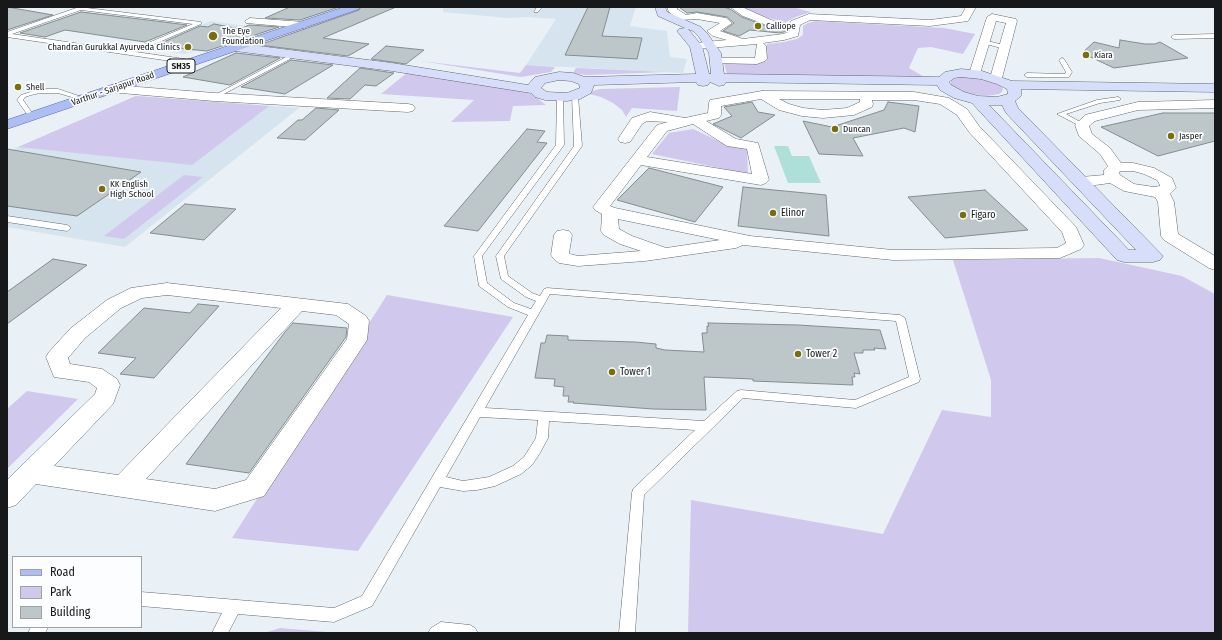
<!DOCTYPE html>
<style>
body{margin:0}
#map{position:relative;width:1222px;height:640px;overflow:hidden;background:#e9f0f6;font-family:"Fira Sans Condensed",sans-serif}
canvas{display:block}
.frame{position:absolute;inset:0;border:8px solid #16181a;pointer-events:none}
.legend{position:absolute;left:12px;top:556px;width:130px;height:72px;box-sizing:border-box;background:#fbfdfe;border:1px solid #9fa1a3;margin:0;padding:5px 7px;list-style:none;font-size:12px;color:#16181a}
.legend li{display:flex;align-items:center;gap:8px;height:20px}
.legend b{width:20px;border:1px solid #9fa1a3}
</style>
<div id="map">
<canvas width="1222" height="640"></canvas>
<div class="frame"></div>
<ul class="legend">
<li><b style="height:5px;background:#acbef4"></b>Road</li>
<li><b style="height:11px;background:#d1c8ed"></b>Park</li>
<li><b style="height:11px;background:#bdc7c9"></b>Building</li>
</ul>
</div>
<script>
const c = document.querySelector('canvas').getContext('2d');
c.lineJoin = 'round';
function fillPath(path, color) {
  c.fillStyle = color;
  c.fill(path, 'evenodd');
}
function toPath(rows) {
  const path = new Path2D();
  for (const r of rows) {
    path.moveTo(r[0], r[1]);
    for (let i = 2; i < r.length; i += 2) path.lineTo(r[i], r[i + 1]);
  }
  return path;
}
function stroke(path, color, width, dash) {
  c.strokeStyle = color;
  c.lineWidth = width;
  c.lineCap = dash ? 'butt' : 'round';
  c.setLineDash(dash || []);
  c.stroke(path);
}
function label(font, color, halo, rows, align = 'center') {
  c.font = font + ' "Fira Sans Condensed",sans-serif';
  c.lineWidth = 3.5;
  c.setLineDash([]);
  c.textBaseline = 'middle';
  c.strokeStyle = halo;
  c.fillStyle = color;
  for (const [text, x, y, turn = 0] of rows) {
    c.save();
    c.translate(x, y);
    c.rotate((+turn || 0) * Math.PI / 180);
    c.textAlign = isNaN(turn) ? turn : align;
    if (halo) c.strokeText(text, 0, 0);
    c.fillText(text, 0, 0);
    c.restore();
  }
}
const built = toPath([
 [443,7,636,7,630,26,667,31,670,57,687,59,683,73,526,65,556,19,528,17,507,18,443,12],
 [211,21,266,29,185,54,145,48],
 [136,96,299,108,125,247,7,227,7,152]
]);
const green = toPath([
 [740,7,792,7,811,12,798,16,786,22,742,12],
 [816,21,944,28,975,34,963,54,931,47,918,48,909,68,926,78,727,74,724,63,762,60,767,44,784,42,797,39,803,35,803,26,808,23],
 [421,61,520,73,526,65,555,67,551,72,521,77],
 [576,68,666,72,586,75,573,73],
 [408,72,511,89,532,94,546,105,513,106,510,121,451,122,474,100,381,94],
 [959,77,978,77,997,83,1001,86,1003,89,1002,92,999,94,986,96,964,93,951,85,951,80],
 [680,87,677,111,632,108,626,117,622,110,613,103,601,97,585,93,600,89],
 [136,96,269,106,192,165,18,147],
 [693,129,727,145,747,149,748,174,652,154,669,133],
 [184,175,203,177,124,239,104,236],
 [1099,258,1182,276,1215,294,1215,633,688,633,691,500,883,534,942,410,991,417,991,380,953,260],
 [387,295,513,317,358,551,232,538],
 [27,391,78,399,7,469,7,409],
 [280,628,339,633,264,633]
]);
const water = toPath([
 [774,146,788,146,792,156,809,156,821,183,788,183]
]);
const building = toPath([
 [7,7,53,15,7,30,7,7],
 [290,7,339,7,300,20,265,18,290,7],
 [361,7,396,7,323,38,369,44,348,56,259,45,359,10,361,7],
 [588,7,610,7,602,36,642,38,637,59,565,55,588,7],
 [679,7,723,7,730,9,742,17,763,25,787,31,780,33,750,30,739,36,723,31,734,23,727,17,697,12,687,13,679,7],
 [81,12,164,22,187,25,145,42,65,30,45,37,20,33,81,12],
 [214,24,240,29,249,25,279,27,207,51,176,48,157,45,200,26,208,27,214,24],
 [1120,40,1145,44,1155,44,1160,42,1188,58,1114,68,1082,53,1094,42,1119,48,1120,40],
 [386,46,424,50,406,64,371,59,386,46],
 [236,53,280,58,230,85,183,77,236,53],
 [291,60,333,65,285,94,241,87,291,60],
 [360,68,394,73,376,86,365,85,350,99,327,98,360,68],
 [752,102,758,112,775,115,741,138,713,124,732,116,724,107,752,102],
 [888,102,919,106,915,132,904,128,853,138,863,156,819,154,803,121,832,127,884,110,888,102],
 [316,108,339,110,305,140,277,138,298,120,302,120,316,108],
 [1163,113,1215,113,1215,141,1158,156,1101,127,1163,113],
 [527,129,545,131,537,142,547,143,478,231,444,226,527,129],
 [7,149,141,172,77,216,7,206,7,149],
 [649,168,723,187,695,222,617,200,649,168],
 [743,187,826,195,829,236,738,226,743,187],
 [985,190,1028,230,945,238,908,197,985,190],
 [185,204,236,209,204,240,150,233,185,204],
 [53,259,87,265,7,324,7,292,53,259],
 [198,304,219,306,154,378,120,374,136,358,98,353,144,308,190,313,198,304],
 [293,323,347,328,346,337,249,473,186,464,285,332,293,323],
 [708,323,798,325,880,330,886,349,874,348,875,350,863,350,863,353,854,353,860,374,854,373,855,377,852,377,853,385,753,381,753,379,704,377,706,410,653,409,573,403,574,402,568,402,569,396,563,396,564,387,554,386,555,379,535,378,541,343,545,343,547,335,568,336,568,340,635,342,656,344,656,348,665,350,704,352,702,333,707,333,707,326,709,326,708,323]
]);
const lane = toPath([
 [79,7,201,22,201,24,136,52,191,60,194,62,191,64,7,37,7,32,79,7],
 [81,10,193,24,129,51,12,34,81,10],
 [537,7,542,7,538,12,534,12,537,7],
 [1215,34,1215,38,1174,39,1171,37,1174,35,1215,34],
 [984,40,1007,46,1008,47,1005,49,982,43,981,42,984,40],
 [288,56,290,57,290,59,216,98,211,97,288,56],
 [1062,58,1064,59,1072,72,1069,77,1027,77,1024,75,1027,73,1065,74,1066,72,1059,60,1062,58],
 [40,89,58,89,88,99,85,101,58,93,40,93,31,95,25,97,23,100,35,117,30,118,17,100,21,95,40,89],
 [575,94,578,96,582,146,504,256,508,276,532,293,540,296,544,289,547,288,900,315,905,318,920,379,919,382,856,408,743,398,644,495,635,633,619,633,632,493,633,489,695,430,549,421,548,438,540,453,532,465,521,474,495,486,477,490,463,491,440,487,372,606,334,622,238,614,228,633,212,633,222,613,141,606,141,592,334,608,362,596,528,315,508,307,479,286,474,256,556,145,557,98,560,96,563,98,564,145,482,256,487,283,514,303,531,309,536,301,526,297,501,279,496,256,574,146,572,96,575,94],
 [550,294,896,321,909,377,855,400,741,390,737,391,704,421,485,408,550,294],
 [480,417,538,420,536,438,524,457,513,466,489,477,463,481,446,477,480,417],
 [1118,97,1121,99,1120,100,1100,103,1066,114,1084,124,1084,126,1080,126,1057,114,1097,100,1118,97],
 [7,216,67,225,71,228,67,231,7,222,7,216],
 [441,622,470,625,475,628,478,633,428,633,431,628,441,622],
 [31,627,48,627,45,633,28,633,31,627]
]);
const street = toPath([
 [667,7,677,7,677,9,686,15,697,13,726,18,732,23,720,31,743,39,783,34,789,32,790,30,764,24,743,16,730,7,742,7,771,20,790,24,791,21,809,14,930,20,961,16,966,7,976,7,968,21,930,26,810,20,800,25,798,36,784,40,763,43,766,46,767,59,765,61,757,64,712,63,710,61,712,59,716,58,755,58,757,44,696,49,692,48,691,46,696,43,727,40,713,36,707,31,720,23,697,19,680,20,669,12,667,7],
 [992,14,1016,19,1017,21,1002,78,1000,81,996,82,992,81,990,78,1006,23,996,21,979,77,975,78,971,77,969,74,987,17,992,14],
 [250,18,304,22,309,25,304,28,246,23,245,21,250,18],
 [113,85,214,93,408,104,413,105,415,108,413,111,408,112,214,101,109,92,107,89,109,86,113,85],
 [762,91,914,92,949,98,967,109,979,126,1076,227,1084,245,1081,249,1060,258,893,260,743,245,736,248,645,261,578,266,559,263,554,259,551,255,554,235,557,231,563,230,569,231,572,235,569,253,570,254,578,256,641,251,620,244,604,235,601,231,602,214,595,210,593,207,657,125,668,122,647,121,642,124,630,142,625,143,620,142,618,139,632,118,650,112,685,118,708,113,709,103,710,100,762,91],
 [761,99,779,110,802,116,823,118,854,115,872,107,873,104,872,100,914,100,940,104,957,115,969,132,1062,232,1066,243,1057,248,893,250,750,236,615,208,610,206,641,165,761,185,766,183,769,180,758,143,736,139,706,121,719,118,721,115,721,106,761,99],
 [779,99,860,99,860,102,847,108,823,110,803,108,789,104,779,99],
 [693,124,727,146,747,149,752,174,647,157,667,131,693,124],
 [618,219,720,240,666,248,632,236,619,229,618,219],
 [1215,100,1215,108,1138,110,1095,121,1089,126,1092,134,1110,148,1121,163,1133,163,1154,168,1172,178,1176,188,1170,194,1174,202,1178,234,1215,256,1215,270,1209,268,1164,240,1161,236,1158,202,1155,197,1124,191,1110,183,1081,187,1076,185,1073,182,1076,179,1081,177,1104,175,1104,170,1108,166,1100,154,1079,136,1075,125,1085,115,1138,102,1215,100],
 [1120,171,1133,171,1144,174,1157,180,1159,183,1160,186,1154,187,1134,184,1120,175,1119,173,1120,171],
 [167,283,348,304,366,316,369,321,367,340,264,496,215,511,36,484,16,505,7,508,7,480,95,394,97,388,89,382,54,377,46,357,49,352,71,328,107,300,131,288,167,283],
 [167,295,281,308,118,475,54,466,113,404,120,385,117,379,102,369,70,364,68,358,85,338,121,308,142,298,167,295],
 [302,311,336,315,349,324,347,339,246,480,215,489,146,479,302,311]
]);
const secondary = toPath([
 [655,7,665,7,667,12,701,27,707,33,721,53,724,74,939,77,945,72,961,69,982,71,1012,81,1215,84,1215,92,1021,89,1021,96,1015,101,1018,108,1163,256,1160,260,1153,262,1124,262,1117,260,972,103,954,98,940,90,937,85,726,82,724,85,719,86,710,82,708,85,703,86,698,85,696,82,594,85,591,93,580,99,567,101,545,100,535,97,531,93,392,71,235,51,231,50,229,47,231,44,235,43,392,63,528,85,535,77,559,72,573,73,585,77,696,74,690,47,677,31,679,29,685,28,658,16,655,7],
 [688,29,693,31,699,37,709,53,711,74,709,74,702,46,688,29],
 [961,77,981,79,997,84,1007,89,1008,94,997,97,978,96,964,92,951,85,949,82,954,78,961,77],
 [559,80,571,81,579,84,580,88,567,93,547,92,541,88,545,83,559,80],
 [989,105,1002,105,1006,113,1136,250,1129,250,989,105]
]);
const primary = toPath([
 [344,7,360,7,359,9,7,129,7,120,344,7]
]);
const markers = [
 [758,26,4,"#796e0c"],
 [213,36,5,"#796e0c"],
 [188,47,4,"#796e0c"],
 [1086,55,4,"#796e0c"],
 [18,87,4,"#796e0c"],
 [835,129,4,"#796e0c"],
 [1171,136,4,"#796e0c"],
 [102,189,4,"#796e0c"],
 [773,213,4,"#796e0c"],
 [963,215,4,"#796e0c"],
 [798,354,4,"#796e0c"],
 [612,372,4,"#796e0c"]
];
const farPoinames = [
 ["Calliope",766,26],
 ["The Eye",222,31],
 ["Foundation",222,41],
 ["Chandran Gurukkal Ayurveda Clinics",180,47,"right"],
 ["Kiara",1094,55],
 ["Shell",26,87],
 ["Duncan",843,129],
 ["Jasper",1179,136],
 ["KK English",110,184],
 ["High School",110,194]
];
const shields = [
 [181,66,28]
];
const shieldNames = [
 ["SH35",181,66]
];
const farStreetnames = [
 ["Varthur - Sarjapur Road",113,89,-19]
];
const poiNames = [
 ["Elinor",781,213],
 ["Figaro",971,215],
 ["Tower 2",806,354],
 ["Tower 1",620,372]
];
fillPath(built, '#d6e4ef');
fillPath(green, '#d1c8ed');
fillPath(water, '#aee0d9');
fillPath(building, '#bdc7c9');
stroke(building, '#848d8f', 1);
stroke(lane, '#63696e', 1);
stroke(street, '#63696e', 1);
stroke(secondary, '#63696e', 1);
stroke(primary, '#5467a2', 1);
fillPath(lane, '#fff');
fillPath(street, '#fff');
fillPath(secondary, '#d6def9');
fillPath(primary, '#acbef4');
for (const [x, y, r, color] of markers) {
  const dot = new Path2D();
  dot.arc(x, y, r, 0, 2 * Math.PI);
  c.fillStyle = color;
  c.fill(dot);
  stroke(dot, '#fbfdfe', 1.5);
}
label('9px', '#16181a', '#fbfdfe', farPoinames, 'left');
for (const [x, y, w] of shields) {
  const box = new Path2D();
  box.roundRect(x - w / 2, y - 7, w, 14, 3);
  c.fillStyle = '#fbfdfe';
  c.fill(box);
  stroke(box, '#16181a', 1);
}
label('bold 9px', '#16181a', null, shieldNames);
label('9px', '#16181a', '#fbfdfe', farStreetnames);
label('10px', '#16181a', '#fbfdfe', poiNames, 'left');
</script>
